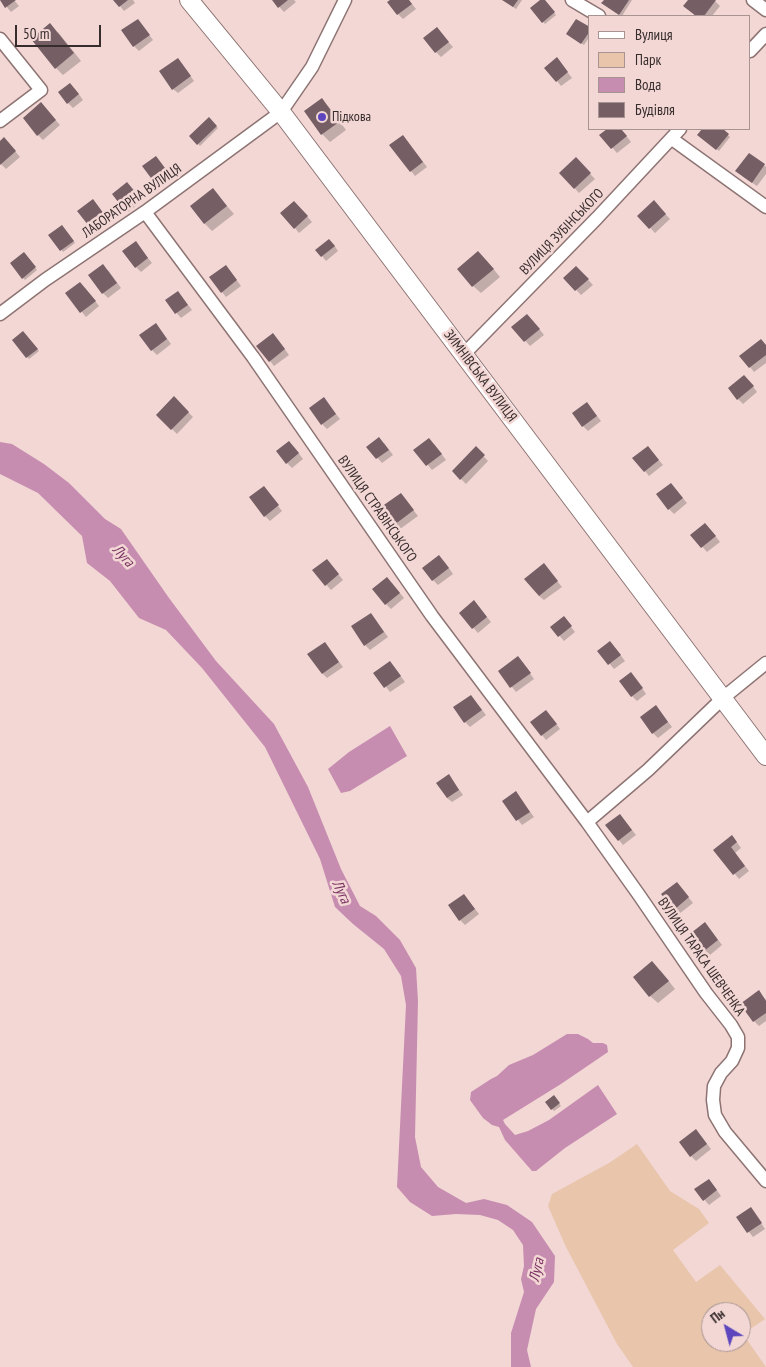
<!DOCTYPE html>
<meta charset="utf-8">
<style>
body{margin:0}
#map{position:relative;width:766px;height:1367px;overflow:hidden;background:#f2d7d5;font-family:"PT Sans Narrow",sans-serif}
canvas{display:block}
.legend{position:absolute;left:588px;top:15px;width:162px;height:115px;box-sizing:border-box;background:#f2d7d5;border:1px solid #a79391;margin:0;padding:6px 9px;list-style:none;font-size:15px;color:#372c2c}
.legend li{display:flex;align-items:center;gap:10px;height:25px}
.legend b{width:25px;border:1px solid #a79391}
.north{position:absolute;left:701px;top:1302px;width:50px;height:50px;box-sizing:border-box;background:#f2d7d5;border:1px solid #a79391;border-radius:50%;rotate:323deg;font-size:14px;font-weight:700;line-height:20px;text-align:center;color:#372c2c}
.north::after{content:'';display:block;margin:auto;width:18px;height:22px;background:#5c45bd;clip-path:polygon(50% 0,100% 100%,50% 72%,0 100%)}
.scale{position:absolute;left:15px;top:25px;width:86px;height:22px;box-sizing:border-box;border:2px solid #372c2c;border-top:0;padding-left:6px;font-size:15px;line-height:18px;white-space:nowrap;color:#372c2c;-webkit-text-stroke:4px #f2d7d5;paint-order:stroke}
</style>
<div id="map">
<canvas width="766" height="1367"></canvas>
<ul class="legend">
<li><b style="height:6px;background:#fff"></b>Вулиця</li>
<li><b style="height:14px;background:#e8c5ab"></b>Парк</li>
<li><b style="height:14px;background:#c78db0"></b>Вода</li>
<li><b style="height:14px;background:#755e64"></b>Будівля</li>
</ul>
<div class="north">Пн</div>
<div class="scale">50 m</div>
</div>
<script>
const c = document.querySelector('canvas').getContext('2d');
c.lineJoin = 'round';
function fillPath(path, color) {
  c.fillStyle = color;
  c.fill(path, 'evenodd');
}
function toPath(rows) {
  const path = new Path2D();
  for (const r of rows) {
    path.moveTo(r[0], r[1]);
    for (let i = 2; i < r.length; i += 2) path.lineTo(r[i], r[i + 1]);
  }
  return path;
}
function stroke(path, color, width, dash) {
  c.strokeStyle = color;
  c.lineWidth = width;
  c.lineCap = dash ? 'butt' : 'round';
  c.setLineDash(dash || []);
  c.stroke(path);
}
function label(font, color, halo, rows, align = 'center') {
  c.font = font + ' "PT Sans Narrow",sans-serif';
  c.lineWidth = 5;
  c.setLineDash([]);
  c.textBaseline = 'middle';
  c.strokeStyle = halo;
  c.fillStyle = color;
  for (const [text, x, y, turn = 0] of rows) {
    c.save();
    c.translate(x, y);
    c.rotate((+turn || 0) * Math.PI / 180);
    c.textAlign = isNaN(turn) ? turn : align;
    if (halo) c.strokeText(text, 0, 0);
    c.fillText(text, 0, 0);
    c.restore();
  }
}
const green = toPath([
 [637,1144,670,1191,699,1209,709,1223,673,1250,696,1282,720,1265,765,1319,743,1334,766,1367,633,1367,617,1344,566,1247,548,1206,552,1194,609,1163],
 [711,1312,741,1312,741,1342,711,1342]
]);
const water = toPath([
 [0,442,12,444,44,464,69,483,105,519,121,529,169,598,216,661,274,724,308,787,341,869,360,906,376,916,400,940,416,968,418,1001,415,1137,421,1167,438,1187,466,1203,484,1199,507,1205,532,1222,555,1256,554,1282,536,1309,527,1350,531,1367,511,1367,511,1333,524,1292,521,1279,524,1266,523,1245,513,1230,498,1220,480,1215,456,1214,432,1216,410,1202,397,1187,406,1005,401,976,384,949,353,924,335,907,320,859,265,747,202,668,166,630,139,618,110,581,87,563,82,536,38,493,0,474],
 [390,726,407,756,350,791,341,793,328,769,349,752],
 [567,1034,578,1034,588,1039,593,1043,603,1043,607,1045,608,1052,561,1084,503,1120,505,1124,515,1135,528,1131,549,1120,598,1085,617,1114,565,1148,536,1171,532,1171,505,1140,499,1127,492,1125,483,1118,470,1100,471,1092,491,1079,497,1076,509,1065,533,1055]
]);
const shadow = toPath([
 [1,0,14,0,19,6,11,12],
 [115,0,133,0,135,3,124,11],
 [273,0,294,0,296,2,284,12],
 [392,0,409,0,416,9,403,19,398,14],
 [503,0,522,0,516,9],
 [542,0,543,0,556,15,545,24,532,8],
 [605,0,632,0,622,16,605,5],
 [689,0,714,0,720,6,712,16,696,16,685,6],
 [138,20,153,40,139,51,134,46],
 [590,29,590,36,584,45,570,36],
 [58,32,81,61,63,75,56,68],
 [441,34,453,47,441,57,436,52],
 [182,64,194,81,178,93,173,89],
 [561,64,572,78,561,86,557,81],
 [75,89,83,100,73,108,68,103],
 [322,100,329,107,346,130,330,142,322,134,305,112],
 [46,109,60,125,43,140,38,135],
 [209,119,218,128,200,146,191,136],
 [609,129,621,129,631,142,617,153,601,135],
 [704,129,721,129,730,137,719,151,699,135],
 [407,141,427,167,415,176,411,171],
 [0,142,9,144,20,157,6,169,0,163],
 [576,159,595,179,579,193,561,173],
 [158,160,169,174,157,183,144,167],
 [764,165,766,167,766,174,757,186,742,176],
 [129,186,142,201,128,212,126,210],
 [213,190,234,214,212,231,204,223],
 [654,202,670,219,655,233,639,216],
 [95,203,108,221,95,231,79,212],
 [299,207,312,222,299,233,295,228],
 [64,228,75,243,63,252,50,235],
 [334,245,338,251,326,261,322,256],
 [140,248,152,263,141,272,136,267],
 [24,254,37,270,25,280,11,264],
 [486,260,500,277,481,293,473,286],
 [576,267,593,285,581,295,565,278],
 [108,270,121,288,108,298,103,293],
 [230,271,241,286,226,297,222,292],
 [85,288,99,306,86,317,67,294],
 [182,297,192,310,181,318,166,301],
 [532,320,544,335,530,346,513,327],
 [160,329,171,344,157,355,152,350],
 [25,334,39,351,29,359,27,357],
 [278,340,289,355,274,366,270,361],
 [766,345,766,363,754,372,750,367],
 [749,381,757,392,743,404,738,399],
 [174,398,193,417,177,434,158,415],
 [324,399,340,419,327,429,322,424],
 [587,403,601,421,588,431,583,426],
 [384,443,393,455,382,463,368,447],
 [434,444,446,460,432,470,415,450],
 [294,447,303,459,292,468,287,463],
 [476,448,488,461,466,484,453,471],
 [652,452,663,465,649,476,645,471],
 [671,484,687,503,674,514,669,509],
 [268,493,282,511,270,521,265,516],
 [401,494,418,516,400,529,383,508],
 [710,529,720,542,707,552,692,535],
 [444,561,453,574,438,585,433,580],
 [331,565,343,580,331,590,314,571],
 [548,570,562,587,544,600,539,596],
 [392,583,404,598,391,609,386,604],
 [479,607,491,622,478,633,460,613],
 [371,614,375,619,388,637,370,650,365,645],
 [568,623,575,632,564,641,552,627],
 [325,643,343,667,327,678,323,674],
 [615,648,625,661,614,669,599,651],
 [522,662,534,679,516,692,499,671],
 [394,667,405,682,390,692,375,673],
 [636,679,646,694,637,701,632,696],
 [471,696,486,715,470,727,465,722],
 [660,711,672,727,658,738,653,733],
 [551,717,560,729,546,740,542,735],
 [453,781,463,795,452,802,447,798,438,783],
 [520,798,534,817,522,825,504,801],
 [620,815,636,835,623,845,619,840],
 [736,841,741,848,735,853,749,871,739,879,715,850],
 [681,888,693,903,679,914,675,909],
 [468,900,479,914,465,925,460,920],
 [710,929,722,945,710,955,705,950],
 [660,970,675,989,658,1003,650,996],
 [759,992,766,1000,766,1021,759,1026,754,1021],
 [556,1099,561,1106,554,1111,552,1109],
 [701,1136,711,1149,696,1161,691,1156],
 [713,1185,721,1196,709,1205,696,1190],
 [755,1214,765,1229,753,1237,738,1218]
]);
const building = toPath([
 [0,0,16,0,5,8],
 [113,0,128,0,119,7],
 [272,0,288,0,278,8],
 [390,0,409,0,412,4,397,15,387,2],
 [502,0,518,0,513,7],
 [540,0,545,0,555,12,542,23,530,8],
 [604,0,629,0,619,15,601,3],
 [688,0,716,0,704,16,696,16,683,6],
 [138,19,150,35,133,47,121,30],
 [576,19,590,27,590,31,581,44,566,34],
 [50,23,74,53,55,69,31,39],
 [437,27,449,42,435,53,423,38],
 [557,57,568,72,556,82,544,68],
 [178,58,191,76,172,90,159,71],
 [70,83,79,94,67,104,58,92],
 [322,98,339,122,321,135,304,111],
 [41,102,56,120,37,136,23,118],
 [209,117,217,126,197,145,189,136],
 [607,129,621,129,627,136,611,149,599,135],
 [702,129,723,129,729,134,716,150,697,135],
 [403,135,423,162,410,172,389,145],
 [4,137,16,151,0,165,0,141],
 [749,153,765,164,752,183,735,171],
 [156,156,168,172,154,182,142,166],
 [576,157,591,173,574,189,559,173],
 [127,182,141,199,125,211,112,194],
 [213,188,227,206,204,224,190,206],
 [93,199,107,218,92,230,77,211],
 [654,200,666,214,649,229,637,216],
 [294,201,308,216,294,229,280,213],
 [62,225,74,241,60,251,48,235],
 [329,239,335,246,321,257,315,250],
 [136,241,148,258,135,268,122,251],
 [478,251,494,269,472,287,457,269],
 [24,252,36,267,22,279,10,263],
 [103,264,117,283,102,294,88,275],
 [226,265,237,280,221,293,209,277],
 [576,266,589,279,575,291,563,278],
 [80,282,96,301,80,313,65,293],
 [178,291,188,305,175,314,165,300],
 [527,314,540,329,524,342,511,327],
 [156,323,167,339,151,351,139,335],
 [23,331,38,349,26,358,12,340],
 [273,333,285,349,269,362,256,346],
 [761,339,766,345,766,355,749,368,739,356],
 [744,375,754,386,737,400,728,388],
 [174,396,189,412,171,430,156,415],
 [324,397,336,414,321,425,309,408],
 [587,402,597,416,582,427,572,413],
 [379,437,389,450,376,459,366,447],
 [429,438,442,454,426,466,413,450],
 [289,441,299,453,286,464,276,451],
 [476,446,485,455,460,480,452,471],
 [648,446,659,460,644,472,632,458],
 [671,483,683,498,668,510,656,494],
 [264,486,279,505,264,517,249,497],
 [401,493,414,510,394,525,381,507],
 [705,523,716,536,701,548,690,535],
 [439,555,449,568,432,581,422,568],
 [327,559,339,574,325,586,312,570],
 [544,563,558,581,539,596,524,579],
 [387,577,400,593,385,605,372,589],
 [474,600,487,617,472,629,459,613],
 [371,613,384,632,364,646,351,626],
 [564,616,572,626,558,637,550,627],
 [610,641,621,655,608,665,597,651],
 [325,642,339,662,322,674,307,654],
 [518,656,531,673,510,688,498,671],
 [390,661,401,676,384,688,373,673],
 [631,672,643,688,631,697,619,681],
 [471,695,482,710,464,723,453,707],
 [656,705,668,722,652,734,640,717],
 [546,710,557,724,541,736,530,722],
 [449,774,459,790,447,798,436,783],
 [516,791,530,812,516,821,502,801],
 [620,814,632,830,618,841,605,825],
 [732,835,737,842,731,847,745,866,733,875,713,850],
 [677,882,689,897,674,910,661,894],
 [464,894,475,909,459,921,448,905],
 [705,922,718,940,704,951,691,933],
 [652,961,669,981,649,997,633,977],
 [759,990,766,1001,766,1013,753,1022,740,1004],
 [554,1095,560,1103,551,1110,545,1102],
 [696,1129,707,1144,690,1157,679,1142],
 [709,1179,717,1190,703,1201,694,1189],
 [751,1207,762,1223,747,1233,736,1217]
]);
const minor = toPath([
 [572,0,599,16],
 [753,0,766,10],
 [0,39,41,90,0,121],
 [750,51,766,34],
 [672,139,766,207],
 [145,212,253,357,432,616,587,822,639,895,706,993,731,1025,738,1037,738,1048,732,1061,721,1073,714,1086,713,1100,715,1115,725,1132,766,1181],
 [0,314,45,280,145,212,281,112,312,67,345,0],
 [464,354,597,218,680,129],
 [587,822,648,770,723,698,766,663]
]);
const secondary = toPath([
 [189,0,281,112,766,756]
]);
const markers = [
 [322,117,5,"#5c45bd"]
];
const poiNames = [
 ["Підкова",332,117]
];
const streetNames = [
 ["ЛАБОРАТОРНА ВУЛИЦЯ",132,201,-35],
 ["ВУЛИЦЯ ЗУБІНСЬКОГО",562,232,-46],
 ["ЗИМНІВСЬКА ВУЛИЦЯ",480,376,53],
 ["ВУЛИЦЯ СТРАВІНСЬКОГО",377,509,55],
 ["ВУЛИЦЯ ТАРАСА ШЕВЧЕНКА",701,957,55]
];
const waterNames = [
 ["Луга",123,556,47],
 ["Луга",341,892,65],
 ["Луга",537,1270,-77]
];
fillPath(green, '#e8c5ab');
fillPath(water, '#c78db0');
fillPath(shadow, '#0003');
fillPath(building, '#755e64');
stroke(minor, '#8d7473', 15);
stroke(secondary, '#8d7473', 20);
stroke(minor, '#fff', 12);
stroke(secondary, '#fff', 18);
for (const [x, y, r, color] of markers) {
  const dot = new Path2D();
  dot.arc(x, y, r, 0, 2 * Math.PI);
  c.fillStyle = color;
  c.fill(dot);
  stroke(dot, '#f2d7d5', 2);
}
label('14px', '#372c2c', '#f2d7d5', poiNames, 'left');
label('14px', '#372c2c', '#f2d7d5', streetNames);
label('italic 15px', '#793261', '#f2d7d5', waterNames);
</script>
